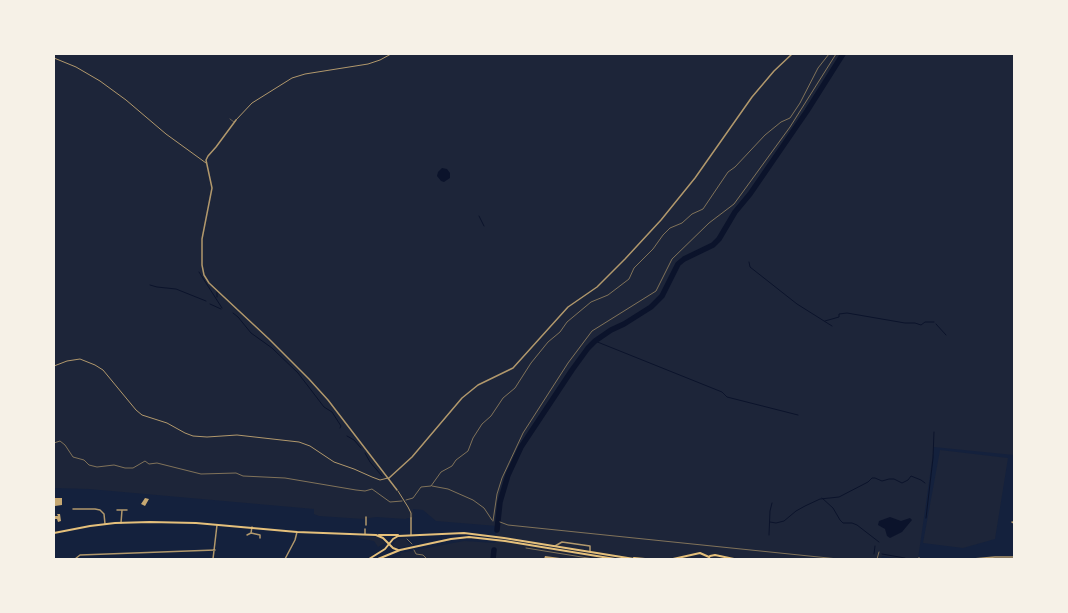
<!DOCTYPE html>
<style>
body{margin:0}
#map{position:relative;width:1068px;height:613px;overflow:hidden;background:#14213d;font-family:"Zilla Slab",serif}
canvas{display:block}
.frame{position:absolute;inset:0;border:55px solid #f6f1e7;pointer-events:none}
</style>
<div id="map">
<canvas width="1068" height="613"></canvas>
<div class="frame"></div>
</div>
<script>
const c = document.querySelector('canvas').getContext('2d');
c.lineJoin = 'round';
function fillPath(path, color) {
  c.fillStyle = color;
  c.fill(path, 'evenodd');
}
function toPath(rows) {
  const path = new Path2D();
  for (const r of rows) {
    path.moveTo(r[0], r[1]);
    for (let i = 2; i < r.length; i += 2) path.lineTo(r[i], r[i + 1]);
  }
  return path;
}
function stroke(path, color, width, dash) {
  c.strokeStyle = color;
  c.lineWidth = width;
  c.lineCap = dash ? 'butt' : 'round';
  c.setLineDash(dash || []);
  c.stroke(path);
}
const green = toPath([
 [54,54,1014,54,1014,455,934,447,918,559,901,559,882,556,881,559,391,559,401,555,400,553,464,541,495,543,497,526,436,521,423,510,413,509,413,518,407,518,406,519,376,517,364,519,319,516,314,514,314,509,89,489,54,488],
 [940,450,1008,458,995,539,963,548,923,543],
 [359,537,378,537,385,543,378,547,374,541,359,538],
 [405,538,409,544,412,545,398,548,394,547,393,544,396,540]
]);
const water = toPath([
 [442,168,447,169,450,173,450,178,444,182,441,181,437,176,438,172],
 [890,517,901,521,910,518,912,520,902,532,890,538,887,536,885,529,878,525,879,521]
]);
const stream = toPath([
 [479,216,484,226],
 [749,262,750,267,797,304,832,326],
 [199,272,222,308],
 [150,285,157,287,176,289,206,301],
 [217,297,217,292],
 [210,304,221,309],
 [233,313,238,317,251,333,272,348,298,373,324,407,332,412,341,426,340,428],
 [825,321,839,317,839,314,847,313,905,323,915,323,921,325,925,322,934,322],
 [936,324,946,335],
 [595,341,722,392,727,397,798,415],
 [347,436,354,440,361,448],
 [365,453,370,462,382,476],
 [822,498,833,508,840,520,843,523,852,523,857,525,879,542],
 [926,518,933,458,934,432],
 [770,522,776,523,784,521,796,511,805,506,820,499,839,497,868,482,872,478,875,478,882,481,889,479,894,479,902,483,908,480,911,476,921,480,925,483],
 [769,535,770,511,772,503],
 [874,554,875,546],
 [882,554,905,558]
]);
const river = toPath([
 [497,530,500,502,508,475,521,447,572,370,588,348,595,341,611,330,624,324,651,307,662,296,678,264,684,259,713,245,719,239,735,212,750,194,807,111,843,54],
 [493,559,494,550]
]);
const building = toPath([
 [55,498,62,498,62,505,55,506],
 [145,498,149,499,145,506,141,504],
 [57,514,60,514,61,521,58,522,57,519,55,519,55,516,58,516],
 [545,556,560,558,560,559,544,559]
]);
const path = toPath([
 [54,443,60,441,65,445,73,457,84,460,89,465,97,467,114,465,125,468,133,468,145,461,149,464,157,463,201,474,236,473,243,476,285,478,356,490,365,491,372,489,390,502,402,501],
 [432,486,448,489,473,500,484,508,492,520],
 [406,500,413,498,421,487,431,486,441,472,452,466,456,460,468,451,473,438,482,424,491,416,503,398,515,388,531,363,548,342,560,332,567,322,591,302,608,295,629,279,634,268,653,249,663,235,670,228,682,223,692,214,703,209,728,172,735,167,765,135,781,122,790,118,800,103,818,68,829,54],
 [493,521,497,494,502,478,523,433,568,363,592,331,656,291,672,259,709,223,734,204,790,127,836,54],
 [500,522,508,525,838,559],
 [407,539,412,544],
 [526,548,594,559],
 [414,550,416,554,423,555,427,559],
 [877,559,879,552]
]);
const service = toPath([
 [230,119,234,122]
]);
const pedestrian = toPath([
 [54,58,76,67,100,81,126,100,166,134,206,163],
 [236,120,252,103,292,78,305,74,368,64,380,60,391,54],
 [54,366,67,361,80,359,95,365,103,370,136,410,142,415,167,423,185,433,193,436,207,437,237,435,299,442,310,446,334,462,354,469,372,477,380,480,388,478],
 [398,491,408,507,411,513,411,518]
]);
const minor = toPath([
 [236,120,216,147,208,156,206,160,212,188,202,239,202,265,204,275,209,283,269,339,309,379,328,400,397,490],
 [389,478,412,457,462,398,478,385,513,368,568,307,597,287,625,259,661,220,695,178,752,97,774,71,792,54],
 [73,509,95,509,100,510,104,514,105,524],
 [117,510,127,510],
 [411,518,411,535],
 [1012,522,1014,523],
 [121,523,122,510],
 [366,525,366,517],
 [252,527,251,533,260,535,260,538],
 [365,534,365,529],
 [247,535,251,533],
 [555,546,562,542,590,546,590,551],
 [75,559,80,555,215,550],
 [213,559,217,525],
 [285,559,295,540,297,532],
 [919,559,919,558],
 [973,559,995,557,1014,557]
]);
const primary = toPath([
 [54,533,90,526,115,523,150,522,196,523,297,532,376,535,383,538,393,548,398,550],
 [379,535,398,535]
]);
const trunk = toPath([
 [634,558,645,559],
 [369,559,385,549,393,539,398,536,464,533,504,538,634,559],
 [378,559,400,550,451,539,469,537,505,541,615,559],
 [673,559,700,553,709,557],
 [708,559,710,556,715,555,734,559]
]);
fillPath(green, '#1d2539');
fillPath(water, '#0b132b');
stroke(stream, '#0b132b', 1);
stroke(river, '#0b132b', 5.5);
fillPath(building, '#c6a872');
stroke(path, '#e5c07b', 0.5);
stroke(service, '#b1986c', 0.5);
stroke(pedestrian, '#b1986c', 1);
stroke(minor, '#b1986c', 1.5);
stroke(primary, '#e5c07b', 2);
stroke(trunk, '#e5c07b', 2);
</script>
